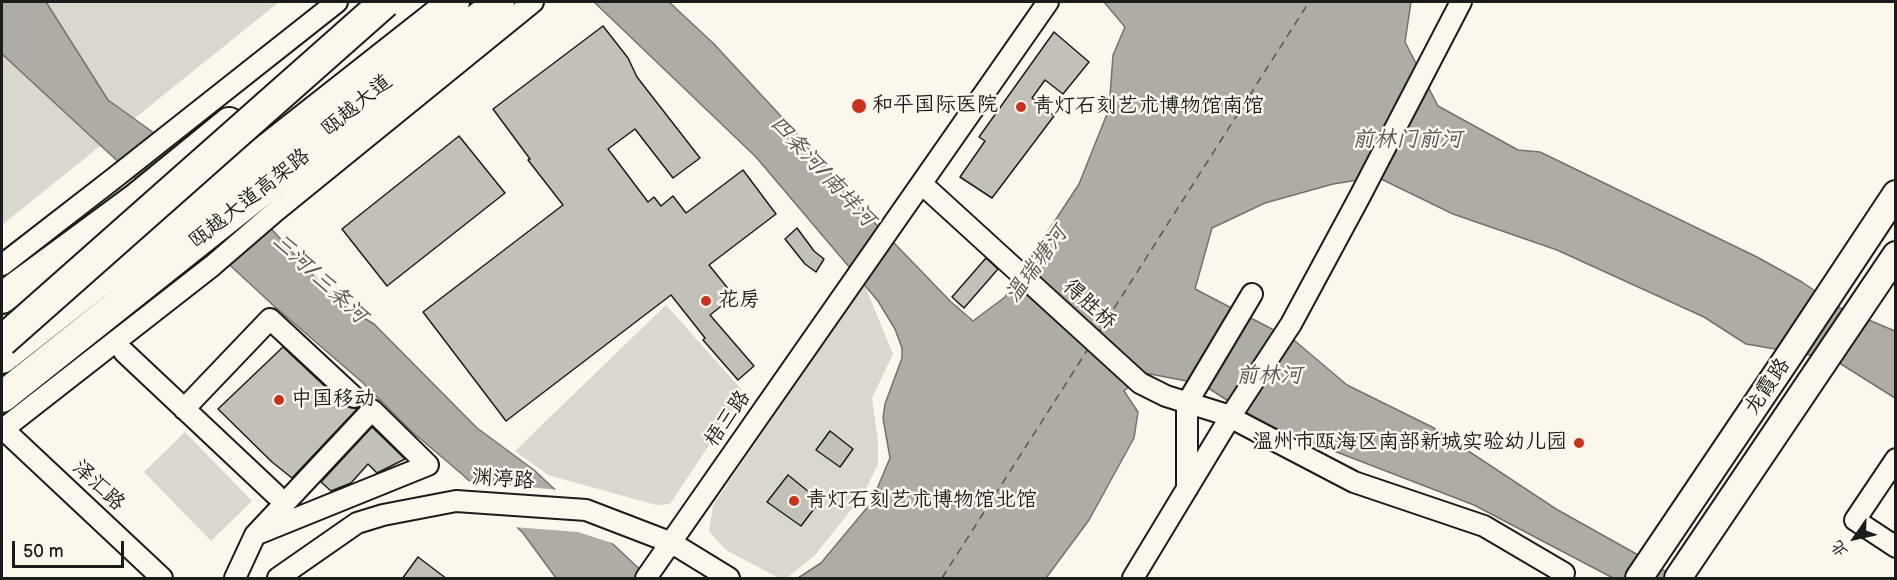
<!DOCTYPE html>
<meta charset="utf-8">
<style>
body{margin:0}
#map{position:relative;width:1897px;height:580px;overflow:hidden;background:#fbf7ec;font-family:"Balsamiq Sans","LXGW WenKai TC",sans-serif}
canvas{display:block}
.frame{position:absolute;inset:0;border:3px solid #1c1c1c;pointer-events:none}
.north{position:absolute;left:1825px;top:508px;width:60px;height:60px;-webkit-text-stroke:4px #fbf7ec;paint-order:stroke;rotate:236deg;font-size:16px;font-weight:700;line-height:24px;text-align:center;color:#1c1c1c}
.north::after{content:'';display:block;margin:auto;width:21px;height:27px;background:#1c1c1c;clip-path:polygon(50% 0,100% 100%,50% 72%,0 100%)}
.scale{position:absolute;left:12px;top:541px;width:112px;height:27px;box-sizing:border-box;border:3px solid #1c1c1c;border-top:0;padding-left:8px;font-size:18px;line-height:21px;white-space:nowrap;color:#1c1c1c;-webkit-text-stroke:4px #fbf7ec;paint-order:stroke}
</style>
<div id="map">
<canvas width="1897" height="580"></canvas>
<div class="frame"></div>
<div class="north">北</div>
<div class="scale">50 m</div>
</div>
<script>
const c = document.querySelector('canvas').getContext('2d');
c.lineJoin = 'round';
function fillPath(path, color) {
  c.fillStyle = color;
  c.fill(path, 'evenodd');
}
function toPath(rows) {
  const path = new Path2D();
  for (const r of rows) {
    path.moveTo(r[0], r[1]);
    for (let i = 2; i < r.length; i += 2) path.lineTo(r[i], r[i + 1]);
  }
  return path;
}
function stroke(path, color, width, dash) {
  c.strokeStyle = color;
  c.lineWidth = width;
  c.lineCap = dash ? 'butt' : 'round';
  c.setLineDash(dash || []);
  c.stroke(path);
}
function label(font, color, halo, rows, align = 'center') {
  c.font = font + ' "Balsamiq Sans","LXGW WenKai TC",sans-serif';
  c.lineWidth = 5;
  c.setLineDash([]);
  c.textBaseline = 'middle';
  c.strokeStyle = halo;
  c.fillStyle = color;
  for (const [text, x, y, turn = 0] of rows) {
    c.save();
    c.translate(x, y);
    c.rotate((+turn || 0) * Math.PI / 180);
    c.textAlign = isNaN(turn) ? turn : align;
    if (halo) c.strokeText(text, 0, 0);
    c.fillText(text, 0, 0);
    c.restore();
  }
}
const green = toPath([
 [2,2,279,2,2,225],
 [864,284,893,354,872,398,878,441,878,464,863,495,815,555,787,578,779,578,726,550,709,531,713,505],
 [666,305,741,389,739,400,670,504,656,505,548,475,515,451],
 [185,432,252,501,211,541,144,472]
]);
const water = toPath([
 [2,2,46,2,108,100,242,196,337,302,374,324,477,428,534,470,649,578,556,578,523,533,463,475,410,430,362,382,274,306,2,54,2,2],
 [594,2,669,2,714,44,778,113,870,218,951,302,973,321,1005,297,1079,184,1109,109,1113,55,1125,27,1104,2,1411,2,1405,42,1438,106,1518,150,1540,152,1757,257,1802,282,1840,308,1895,331,1895,398,1833,359,1746,344,1704,317,1557,250,1453,214,1377,177,1333,184,1265,203,1212,228,1195,289,1295,341,1347,385,1432,427,1556,509,1656,565,1675,578,1613,578,1474,505,1264,424,1202,384,1145,373,1124,391,1138,412,1134,438,1089,520,1046,578,798,578,821,563,871,503,890,458,883,418,885,404,902,358,902,348,895,329,878,301,756,157,594,2]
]);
const pier = toPath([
 [465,481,559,490,615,544,578,532,513,527]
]);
const ferry = toPath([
 [1099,332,1309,2],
 [942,578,1088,349]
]);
const building = toPath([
 [603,26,628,58,637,77,700,158,673,178,635,129,608,149,648,202,654,197,661,206,673,196,686,213,743,170,776,214,709,265,734,296,710,315,754,366,738,380,703,340,705,338,671,295,506,421,423,312,563,205,528,160,530,159,493,109,603,26],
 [1054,32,1089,62,1063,94,1045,80,1032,98,1054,116,992,198,960,177,985,141,979,137,1054,32],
 [459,136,505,193,387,286,342,229,459,136],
 [797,228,814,251,824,259,816,272,805,264,785,239,797,228],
 [986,258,998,269,964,308,952,297,986,258],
 [283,347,346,406,357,409,292,478,272,462,218,409,283,347],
 [372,427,405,459,377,473,368,464,351,483,331,491,321,482,372,427],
 [830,431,853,449,840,467,816,450,830,431],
 [788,475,820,501,801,526,767,502,788,475],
 [418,557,447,579,402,579,418,557]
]);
const minor = toPath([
 [922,184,1140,383,1166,396,1224,414,1354,482,1484,526,1564,573],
 [2,265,113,179,337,2],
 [124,352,276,495],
 [184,409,270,319,354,397],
 [2,428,162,578],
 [2,430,212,266,277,210,533,2],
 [1896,459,1855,520,1896,547],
 [1187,489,1187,403,1252,294],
 [235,578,255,535,372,410,428,465,255,535],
 [278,578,357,523,383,515,456,501,586,510,672,543,729,578],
 [646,578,1048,2],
 [1133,578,1234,411,1291,324,1359,198,1461,2]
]);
const major = toPath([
 [1639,578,1786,360,1896,194],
 [1678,578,1896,255]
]);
const highway = toPath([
 [2,298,136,199,229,123],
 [2,358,454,2],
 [2,397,499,2]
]);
const highwayBridge = toPath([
 [2,341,385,2]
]);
const markers = [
 [859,106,8,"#c8321e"],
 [1021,107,6,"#c8321e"],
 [706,301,6,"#c8321e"],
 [279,400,6,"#c8321e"],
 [1579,443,6,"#c8321e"],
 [794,501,6,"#c8321e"]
];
const streetNames = [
 ["瓯越大道",357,106,-39],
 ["瓯越大道高架路",250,199,-38],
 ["得胜桥",1089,305,42],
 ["龙霞路",1768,387,-56],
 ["梧三路",728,419,-55],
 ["渊渟路",503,480,4],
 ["泽汇路",98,486,43]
];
const poiNames = [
 ["和平国际医院",872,106],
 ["青灯石刻艺术博物馆南馆",1033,107],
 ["花房",718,301],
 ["中国移动",291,400],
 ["温州市瓯海区南部新城实验幼儿园",1567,443,"right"],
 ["青灯石刻艺术博物馆北馆",806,501]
];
const waterNames = [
 ["前林门前河",1407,140],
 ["四条河/南垟河",822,172,47],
 ["温瑞塘河",1037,265,-54],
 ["三河/三条河",319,279,43],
 ["前林河",1269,376]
];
fillPath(green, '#dad7ce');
fillPath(water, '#afaca5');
stroke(water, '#74726e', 1.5);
fillPath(pier, '#fbf7ec');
stroke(ferry, '#575653', 1.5, [8, 6]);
fillPath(building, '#c3c0b8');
stroke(building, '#1c1c1c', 1.5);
stroke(minor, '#1c1c1c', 24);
stroke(major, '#1c1c1c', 30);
stroke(highway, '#1c1c1c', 34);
stroke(minor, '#fbf7ec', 20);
stroke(major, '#fbf7ec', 26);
stroke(highway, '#fbf7ec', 30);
stroke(highwayBridge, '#1c1c1c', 34, []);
stroke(highwayBridge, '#fbf7ec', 30);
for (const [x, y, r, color] of markers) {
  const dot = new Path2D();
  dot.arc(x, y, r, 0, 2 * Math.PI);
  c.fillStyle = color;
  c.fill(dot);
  stroke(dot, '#fbf7ec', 2);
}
label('21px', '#1c1c1c', '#fbf7ec', streetNames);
label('21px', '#1c1c1c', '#fbf7ec', poiNames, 'left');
label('italic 22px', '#575653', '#fbf7ec', waterNames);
</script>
